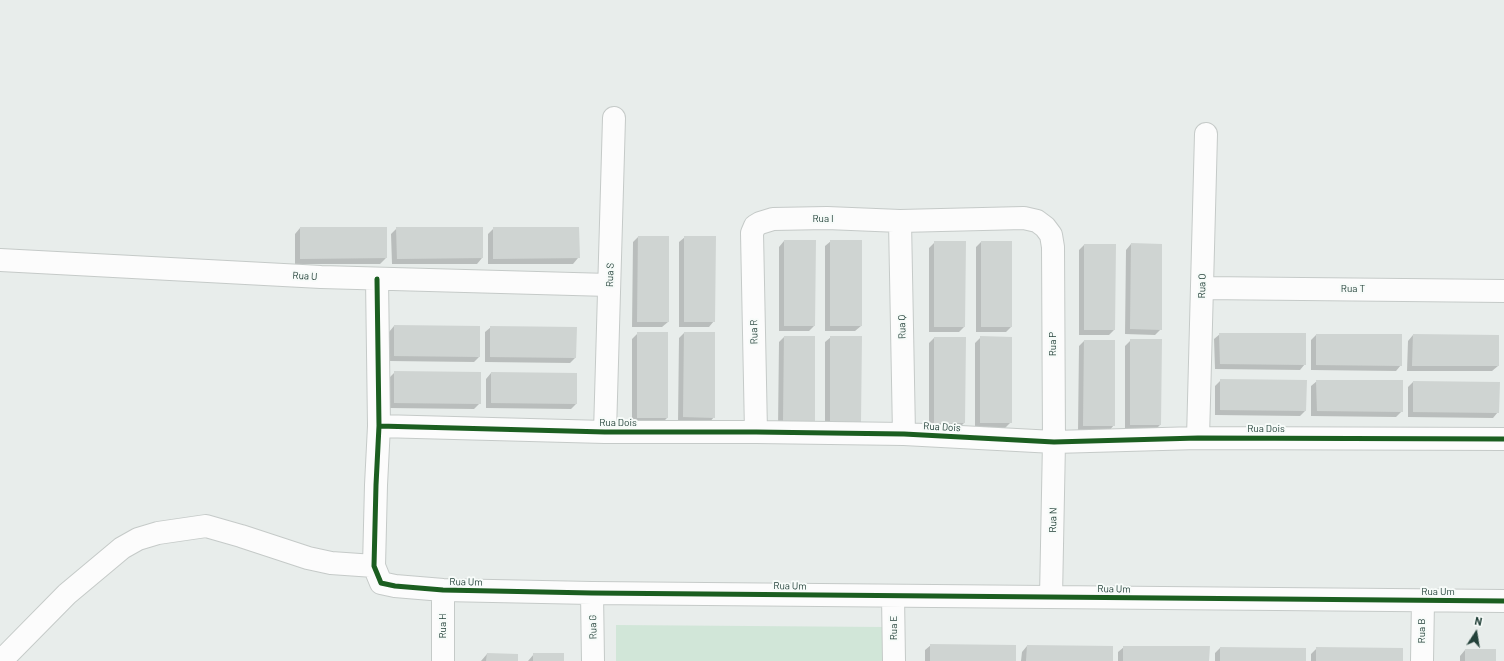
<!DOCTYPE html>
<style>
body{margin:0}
#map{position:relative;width:1504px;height:661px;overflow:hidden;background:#e8edeb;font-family:Barlow,sans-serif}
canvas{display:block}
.north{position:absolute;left:1456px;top:613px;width:40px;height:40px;-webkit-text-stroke:3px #f7fbf9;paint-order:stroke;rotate:12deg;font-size:11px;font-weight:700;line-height:16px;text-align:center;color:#24423a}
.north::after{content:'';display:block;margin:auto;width:14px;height:18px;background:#24423a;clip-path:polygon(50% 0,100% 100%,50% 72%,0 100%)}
</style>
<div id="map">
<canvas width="1504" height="661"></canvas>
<div class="north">N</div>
</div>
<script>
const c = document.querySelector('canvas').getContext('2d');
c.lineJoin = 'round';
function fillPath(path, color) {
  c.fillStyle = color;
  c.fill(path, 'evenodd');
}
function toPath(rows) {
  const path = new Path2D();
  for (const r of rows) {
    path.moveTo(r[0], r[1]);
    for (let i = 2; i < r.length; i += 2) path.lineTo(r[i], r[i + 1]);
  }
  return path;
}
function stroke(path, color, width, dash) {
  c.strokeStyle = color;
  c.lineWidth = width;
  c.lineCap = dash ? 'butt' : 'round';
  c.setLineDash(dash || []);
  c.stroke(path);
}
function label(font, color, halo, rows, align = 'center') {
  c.font = font + ' Barlow,sans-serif';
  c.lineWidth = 4;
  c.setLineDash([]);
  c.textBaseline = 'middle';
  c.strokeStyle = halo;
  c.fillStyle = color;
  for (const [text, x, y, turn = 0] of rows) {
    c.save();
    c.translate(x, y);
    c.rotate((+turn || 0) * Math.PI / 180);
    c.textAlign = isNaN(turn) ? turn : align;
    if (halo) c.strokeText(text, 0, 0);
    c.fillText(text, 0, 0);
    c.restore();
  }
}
const green = toPath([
 [616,625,884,627,884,661,616,661]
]);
const shadow = toPath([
 [300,228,386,228,386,258,380,264,295,264,295,234],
 [397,228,482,228,482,258,477,264,392,264,391,234],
 [494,228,578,228,578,258,573,264,488,264,488,234],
 [638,237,668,322,662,327,632,327,633,242],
 [685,237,714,321,709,327,679,327,679,242],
 [784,241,814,326,809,331,779,331,779,247],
 [831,241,861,326,855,331,825,331,825,246],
 [935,242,964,327,959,332,929,332,929,248],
 [981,242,1011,327,1006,332,976,332,976,247],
 [1131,244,1161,329,1155,335,1125,334,1126,250],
 [1084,245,1114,330,1109,335,1079,335,1079,250],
 [394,326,479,357,474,362,389,361,389,332],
 [491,327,575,358,570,363,485,362,485,332],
 [638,333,667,418,662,423,632,423,632,339],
 [684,333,714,417,709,423,678,422,679,338],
 [1220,334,1305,364,1300,370,1215,369,1214,339],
 [1316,335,1401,365,1396,371,1311,370,1311,340],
 [1413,335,1498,366,1492,371,1407,371,1408,341],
 [784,337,814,422,778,427,779,342],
 [831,337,860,421,855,427,825,427,825,342],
 [981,337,1011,422,1005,428,975,428,975,343],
 [934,338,964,423,959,428,929,428,929,343],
 [1131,340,1160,425,1155,430,1125,430,1125,346],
 [1084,341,1114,425,1109,431,1078,431,1079,346],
 [395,372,480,403,474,409,389,408,389,378],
 [491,373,576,374,576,404,571,409,486,408,486,379],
 [1221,380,1305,411,1300,416,1215,415,1215,386],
 [1317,381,1402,411,1396,417,1311,416,1311,386],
 [1413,382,1498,412,1493,418,1408,417,1408,387],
 [931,645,1015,661,925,661,925,650],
 [1027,646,1112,661,1021,661,1022,652],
 [1124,647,1208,661,1118,661,1118,652],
 [1220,648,1305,661,1215,661,1215,653],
 [1317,648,1402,661,1311,661,1311,654],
 [1465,650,1495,661,1460,661,1460,656],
 [487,654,517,661,481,661],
 [534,654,563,661,528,661]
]);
const building = toPath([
 [300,227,387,227,387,258,300,259],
 [396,227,483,227,483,258,397,259],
 [493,227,579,227,580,258,493,259],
 [638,236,669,236,669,322,637,322],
 [684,236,716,236,715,322,684,322],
 [784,240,816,240,815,326,784,326],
 [830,240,862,240,862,326,830,326],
 [934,241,966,241,965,327,934,327],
 [981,241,1012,241,1012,327,981,327],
 [1131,243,1162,244,1162,330,1130,329],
 [1084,244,1116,244,1115,330,1084,330],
 [394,325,480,326,480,357,394,356],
 [490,326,577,327,576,358,490,357],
 [637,332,668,332,668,418,637,418],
 [684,332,715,332,715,418,683,417],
 [1219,333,1306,333,1306,365,1220,364],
 [1316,334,1402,334,1402,366,1316,365],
 [1413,334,1499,335,1499,366,1412,366],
 [784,336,815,336,815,422,783,422],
 [830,336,862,336,861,422,830,422],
 [980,336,1012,337,1012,423,980,423],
 [934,337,966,337,965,423,934,423],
 [1130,339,1162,339,1161,425,1130,425],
 [1084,340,1115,340,1115,426,1083,426],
 [394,371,481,372,481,404,394,403],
 [491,372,577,373,577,404,491,403],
 [1220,379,1307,380,1306,411,1220,410],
 [1316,380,1403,380,1403,412,1317,411],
 [1413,381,1500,382,1499,413,1413,412],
 [930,644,1016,645,1016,661,930,661],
 [1027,645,1113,646,1113,661,1026,661],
 [1123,646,1210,646,1209,661,1123,661],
 [1220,647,1306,648,1306,661,1220,661],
 [1316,647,1403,648,1403,661,1316,661],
 [1465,649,1496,649,1496,661,1465,661],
 [487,653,518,654,518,661,486,661],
 [533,653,564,653,564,661,533,661]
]);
const minor = toPath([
 [900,221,904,434],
 [0,260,321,277,609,285],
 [377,279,379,426,376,485,374,566,381,583,395,586,443,590,592,593,1504,601],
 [1202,288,1504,291],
 [379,426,605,432,756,432,904,434,1054,442,1198,438,1504,439],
 [605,432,614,118],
 [756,432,752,233,755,226,760,223,773,219,827,218,900,221,1024,218,1037,221,1045,227,1051,235,1053,247,1054,442,1051,597],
 [1198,438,1206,134],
 [592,593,593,661],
 [893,596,894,661],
 [1,661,67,594,122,548,138,539,158,533,206,526,241,536,308,558,331,563,374,566],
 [443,661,443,590],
 [1422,661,1423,601]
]);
const cycleway = toPath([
 [377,279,379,426,376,485,374,566,381,583,395,586,443,590,592,593,1504,601],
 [379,426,605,432,756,432,904,434,1054,442,1198,438,1504,439]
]);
const streetNames = [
 ["Rua I",823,219],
 ["Rua S",610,275,-88],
 ["Rua U",305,276,3],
 ["Rua O",1202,286,-89],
 ["Rua T",1353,289],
 ["Rua Q",902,327,-91],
 ["Rua R",754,332,-91],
 ["Rua P",1053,344,-90],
 ["Rua Dois",618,423],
 ["Rua Dois",942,427,3],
 ["Rua Dois",1266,429],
 ["Rua N",1053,520,-89],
 ["Rua Um",466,582,1],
 ["Rua Um",790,586,1],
 ["Rua Um",1114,589,1],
 ["Rua Um",1438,592],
 ["Rua H",443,626,-90],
 ["Rua G",593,627,-91],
 ["Rua E",894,628,-90],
 ["Rua B",1422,631,-90]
];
fillPath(green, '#d1e6d8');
fillPath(shadow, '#0003');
fillPath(building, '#cfd4d2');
stroke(minor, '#c5cac8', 24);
stroke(minor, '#fcfcfc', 22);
stroke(cycleway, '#1b5e20', 5);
label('10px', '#24423a', '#f7fbf9', streetNames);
</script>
